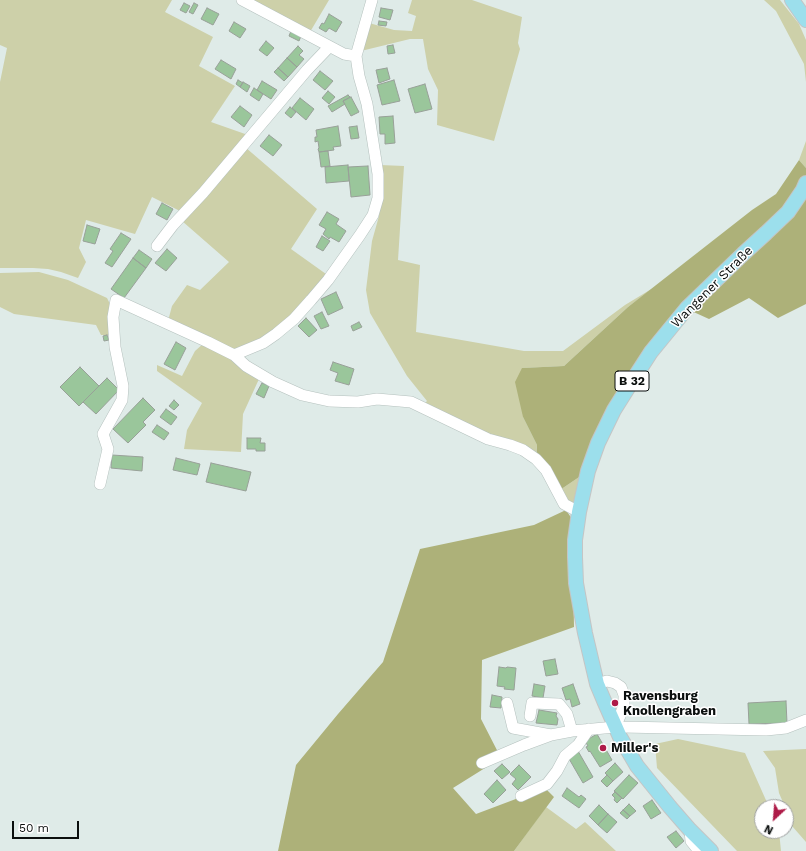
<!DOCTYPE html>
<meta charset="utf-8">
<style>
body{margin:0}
#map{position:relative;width:806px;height:851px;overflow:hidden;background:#dfebe8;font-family:"Work Sans",sans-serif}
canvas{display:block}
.north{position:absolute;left:754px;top:799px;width:40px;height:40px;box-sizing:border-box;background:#fff;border:1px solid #9d9f9f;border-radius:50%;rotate:206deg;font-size:11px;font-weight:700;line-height:16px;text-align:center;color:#0b0f0e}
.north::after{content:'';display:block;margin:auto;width:14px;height:18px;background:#ae1b48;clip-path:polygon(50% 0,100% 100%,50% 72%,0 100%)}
.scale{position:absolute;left:12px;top:821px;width:67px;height:18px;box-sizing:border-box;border:2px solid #0b0f0e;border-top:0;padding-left:5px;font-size:12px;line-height:14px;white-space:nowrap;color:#0b0f0e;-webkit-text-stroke:3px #fff;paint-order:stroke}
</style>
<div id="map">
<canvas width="806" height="851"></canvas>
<div class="north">N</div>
<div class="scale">50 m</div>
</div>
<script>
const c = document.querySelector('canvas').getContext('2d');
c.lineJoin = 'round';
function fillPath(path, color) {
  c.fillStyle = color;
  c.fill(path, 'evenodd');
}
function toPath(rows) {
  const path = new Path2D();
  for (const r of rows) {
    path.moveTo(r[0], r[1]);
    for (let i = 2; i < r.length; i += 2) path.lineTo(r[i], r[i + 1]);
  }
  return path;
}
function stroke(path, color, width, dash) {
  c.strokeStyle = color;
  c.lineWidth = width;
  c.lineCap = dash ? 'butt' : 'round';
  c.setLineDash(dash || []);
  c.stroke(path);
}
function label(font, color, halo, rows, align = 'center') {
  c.font = font + ' "Work Sans",sans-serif';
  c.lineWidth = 3;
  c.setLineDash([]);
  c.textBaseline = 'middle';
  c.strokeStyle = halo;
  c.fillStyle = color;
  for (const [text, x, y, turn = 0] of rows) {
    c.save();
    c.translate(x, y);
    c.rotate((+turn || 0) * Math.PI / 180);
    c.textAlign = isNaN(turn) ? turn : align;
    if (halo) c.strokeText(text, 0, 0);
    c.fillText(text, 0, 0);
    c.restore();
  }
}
const green = toPath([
 [0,0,172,0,165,12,213,37,199,66,235,86,211,122,248,135,182,212,152,197,135,234,86,220,79,248,86,262,78,278,61,272,48,269,33,268,0,268,0,82,7,48,0,45],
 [248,0,329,0,310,32],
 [412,0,472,0,522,17,518,43,520,49,494,141,437,125,438,90,428,69,423,39,410,39,361,51,369,23,394,30,412,31,416,16,408,13],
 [764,0,780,0,799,24,806,40,806,82,804,64,776,11],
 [806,141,806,168,799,160],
 [245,147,317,209,291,249,326,274,290,316,259,343,236,349,226,347,168,321,172,306,187,285,200,290,229,262,182,221],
 [380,165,404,166,398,260,420,265,416,332,524,351,563,351,625,305,653,288,628,307,564,366,522,368,523,417,537,445,536,454,485,435,423,405,427,401,407,376,370,313,366,290,372,241,379,216,381,190],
 [39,272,68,280,107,298,111,306,110,335,101,335,96,325,14,314,0,307,0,273],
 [204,343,227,355,259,379,243,414,241,452,184,449,187,430,202,403,157,371,157,365,182,376,195,351],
 [582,475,576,502,569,502,560,490],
 [678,739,745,753,769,807,762,807,762,831,779,831,781,851,737,851,657,768,655,744],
 [806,749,806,842,792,826,786,810,786,807,785,807,779,793,775,768,763,751],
 [546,807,576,829,585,822,616,851,514,851]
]);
const forest = toPath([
 [799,160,806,168,806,304,778,318,749,298,709,319,687,309,651,352,588,471,557,492,536,459,537,445,523,417,515,382,522,368,564,366,628,307,752,210,776,194],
 [566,510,572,519,574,627,482,660,481,719,501,758,453,788,476,814,545,788,554,797,514,851,278,851,296,765,338,714,383,662,420,549,534,525]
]);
const building = toPath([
 [184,3,190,6,186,13,180,10,184,3],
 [194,3,198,5,193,14,189,12,194,3],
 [207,8,219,14,213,25,201,19,207,8],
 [381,8,393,10,390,20,379,17,381,8],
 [329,14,342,22,336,32,329,28,326,32,319,28,322,23,324,24,329,14],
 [379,21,387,22,386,26,378,25,379,21],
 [234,22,246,29,240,38,229,31,234,22],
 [291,31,301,36,299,41,289,36,291,31],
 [266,41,274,48,267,56,259,50,266,41],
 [393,45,395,53,388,54,387,46,393,45],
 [298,46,303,51,299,55,304,59,297,67,287,58,298,46],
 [287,58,297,67,288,77,278,68,287,58],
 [221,60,236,69,231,79,215,69,221,60],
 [278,68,288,77,284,81,274,72,278,68],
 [387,68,390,79,379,83,376,70,387,68],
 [320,71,333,81,325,90,313,80,320,71],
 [238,80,243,83,240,87,236,84,238,80],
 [394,80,400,101,382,105,377,85,394,80],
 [262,81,277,90,271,99,257,90,262,81],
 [243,82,250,86,247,92,240,87,243,82],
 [425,84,432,109,415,113,408,89,425,84],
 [254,88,263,94,259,101,250,95,254,88],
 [328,91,335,97,329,104,322,98,328,91],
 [348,95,350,97,343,101,345,104,332,112,328,106,348,95],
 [351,97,359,112,351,116,343,101,351,97],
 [300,98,314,109,306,120,292,108,300,98],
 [240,106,252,115,244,127,231,117,240,106],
 [290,107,296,112,291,118,285,113,290,107],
 [393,116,395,143,385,144,385,134,380,134,379,117,393,116],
 [338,126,341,146,333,147,334,150,319,152,318,149,319,148,318,141,315,142,315,137,317,137,316,130,338,126],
 [357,126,359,138,351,139,349,127,357,126],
 [269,135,282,145,273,156,260,146,269,135],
 [328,151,330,166,321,167,319,152,328,151],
 [348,165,349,181,326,183,325,167,348,165],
 [368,166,370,195,351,197,348,167,368,166],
 [162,203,173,209,167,220,156,214,162,203],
 [327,212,339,219,336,224,346,231,339,242,330,237,329,239,323,234,326,229,319,225,327,212],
 [87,225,100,229,95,244,83,241,87,225],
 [121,233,131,239,112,267,105,263,113,251,110,249,121,233],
 [322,236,330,241,323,251,316,247,322,236],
 [167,249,177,258,166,271,155,263,167,249],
 [139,250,152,259,146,268,133,258,139,250],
 [133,258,146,268,124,298,111,289,133,258],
 [336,292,343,308,328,315,321,299,336,292],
 [322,312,329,326,321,329,314,316,322,312],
 [306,318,317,330,309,337,298,326,306,318],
 [359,322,362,327,353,331,351,326,359,322],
 [107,335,109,340,104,341,103,336,107,335],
 [176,342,186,348,175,370,164,364,176,342],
 [333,362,354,369,349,385,335,381,338,373,330,370,333,362],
 [80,367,99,386,79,406,60,387,80,367],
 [107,378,119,390,96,414,83,402,107,378],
 [262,383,269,386,264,398,256,394,262,383],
 [143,398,155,410,143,422,146,425,128,443,113,429,143,398],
 [174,400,179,405,174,410,169,406,174,400],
 [166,409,177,417,171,425,160,417,166,409],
 [157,425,169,433,164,440,152,432,157,425],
 [247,438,261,438,260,443,265,443,265,451,256,451,256,449,247,449,247,438],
 [112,455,143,457,142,471,111,468,112,455],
 [176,458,200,464,197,475,173,470,176,458],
 [211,463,251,472,246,491,206,482,211,463],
 [555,659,558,674,546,676,543,661,555,659],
 [499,667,506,668,507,667,516,668,514,690,504,689,505,687,497,686,499,667],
 [534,684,545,686,543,698,532,696,534,684],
 [573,684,580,704,572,707,570,699,566,700,562,688,573,684],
 [492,695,502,697,501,708,490,707,492,695],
 [786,701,787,723,749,724,748,703,786,701],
 [539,710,557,713,556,716,558,719,557,725,536,723,539,710],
 [597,734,612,760,600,767,590,751,589,752,586,747,588,746,585,741,597,734],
 [578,751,593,777,583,783,568,757,578,751],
 [615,763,623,772,613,781,605,773,615,763],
 [502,764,510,772,502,779,494,771,502,764],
 [519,765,531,777,518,790,512,784,516,779,510,774,519,765],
 [607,775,613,781,607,787,601,781,607,775],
 [629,775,638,783,623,799,614,791,629,775],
 [497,780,506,790,493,803,484,794,497,780],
 [567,788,579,797,581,795,586,799,579,808,562,796,567,788],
 [615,792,622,798,617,803,614,800,615,798,612,795,615,792],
 [652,800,661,813,651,819,643,806,652,800],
 [629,804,636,811,630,816,623,810,629,804],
 [599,805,608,814,598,825,589,816,599,805],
 [623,810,630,816,627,819,620,813,623,810],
 [608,814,617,822,607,833,598,825,608,814],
 [676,831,684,841,676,848,667,837,676,831]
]);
const minor = toPath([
 [242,0,344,54,356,56],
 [157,246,173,225,203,193,307,70,329,47],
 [234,355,263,343,276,334,294,319,311,300,328,280,360,235,373,215,378,198,378,174,367,104,359,76,356,56,372,0],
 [100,484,108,449,103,434,122,400,123,386,115,347,113,317,116,300,208,342,234,355,246,366,273,382,302,395,329,401,358,402,377,399,411,402,488,439,510,445,523,450,536,459,546,470,564,504,579,512],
 [507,703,513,728,551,735],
 [530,716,532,703,559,704,567,714,572,731],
 [623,727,766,730,786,728,806,720],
 [482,763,524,745,551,735,572,731,615,727,620,716,624,705,624,695,621,687,615,683,607,681,597,684],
 [521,796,547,784,557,771,565,756,578,745,589,729],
 [690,830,691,841,699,851]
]);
const major = toPath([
 [792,0,806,20],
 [711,851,690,830,670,807,637,766,620,737,605,703,597,684,585,633,576,583,575,557,575,540,579,512,588,471,598,443,614,410,631,383,651,352,687,308,743,254,766,233,788,212,803,190,806,183]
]);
const markers = [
 [615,703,4,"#ae1b48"],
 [603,748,4,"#ae1b48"]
];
const shields = [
 [632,381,34]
];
const shieldNames = [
 ["B 32",632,381]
];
const streetNames = [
 ["Wangener Straße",712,287,-45]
];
const poiNames = [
 ["Ravensburg",623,696],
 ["Knollengraben",623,711],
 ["Miller's",611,748]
];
fillPath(green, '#cdd0a9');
fillPath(forest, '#adb179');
fillPath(building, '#9ac69b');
stroke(building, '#98a098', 1);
stroke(minor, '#b5c1be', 12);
stroke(major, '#c4c5c5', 16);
stroke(minor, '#fff', 11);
stroke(major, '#9cdfec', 14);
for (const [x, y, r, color] of markers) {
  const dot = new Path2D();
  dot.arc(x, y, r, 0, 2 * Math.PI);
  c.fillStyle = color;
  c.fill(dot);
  stroke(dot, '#fff', 1.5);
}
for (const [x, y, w] of shields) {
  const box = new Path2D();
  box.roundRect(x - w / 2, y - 10, w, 20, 3);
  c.fillStyle = '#fff';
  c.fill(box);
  stroke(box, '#0b0f0e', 1);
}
label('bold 12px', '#0b0f0e', null, shieldNames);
label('13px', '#0b0f0e', '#fff', streetNames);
label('bold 13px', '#0b0f0e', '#fff', poiNames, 'left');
</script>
